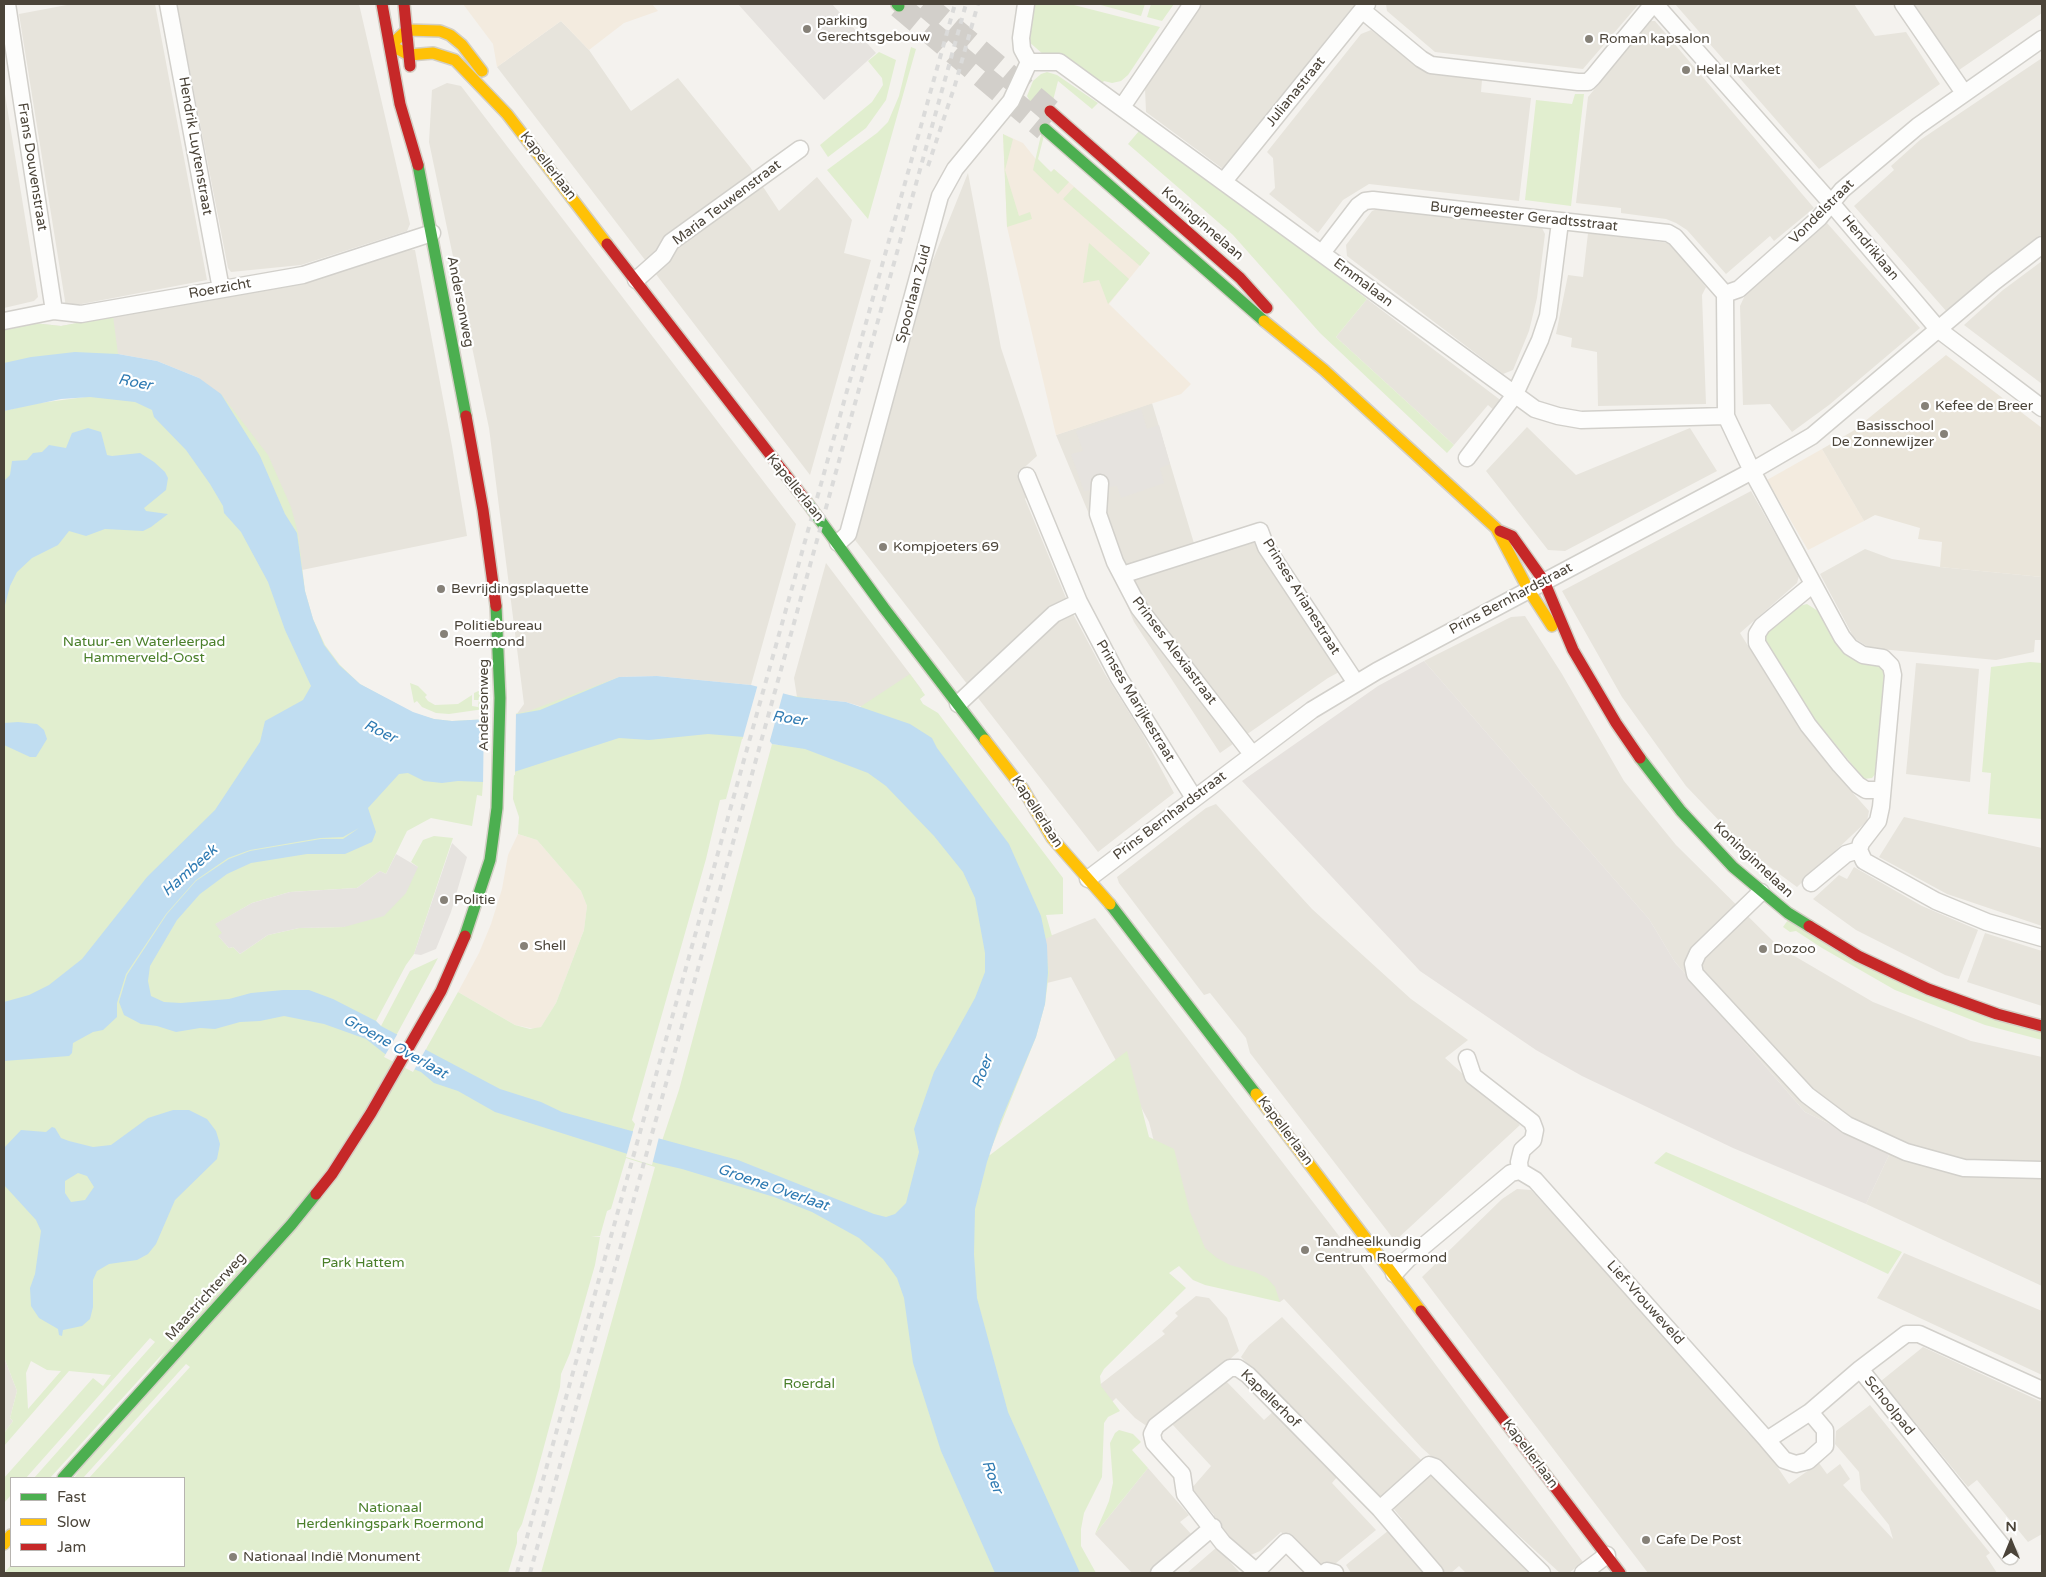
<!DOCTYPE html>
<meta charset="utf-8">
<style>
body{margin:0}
#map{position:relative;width:2046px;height:1577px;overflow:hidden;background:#f4f2ee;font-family:"Varela Round",sans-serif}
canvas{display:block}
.frame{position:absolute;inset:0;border:5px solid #4b4439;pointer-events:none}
.legend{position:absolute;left:10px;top:1477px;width:175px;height:90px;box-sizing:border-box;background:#fff;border:1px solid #b7b4b0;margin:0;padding:6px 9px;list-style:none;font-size:15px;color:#4b4439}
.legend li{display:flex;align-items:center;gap:10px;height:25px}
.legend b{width:25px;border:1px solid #b7b4b0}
.north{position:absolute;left:1986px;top:1517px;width:50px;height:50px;-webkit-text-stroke:4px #fff;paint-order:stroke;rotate:0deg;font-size:14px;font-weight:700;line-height:20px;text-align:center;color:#4b4439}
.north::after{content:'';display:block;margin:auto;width:18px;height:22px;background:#4b4439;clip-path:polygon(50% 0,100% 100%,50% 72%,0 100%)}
</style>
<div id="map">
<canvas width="2046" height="1577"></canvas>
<div class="frame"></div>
<ul class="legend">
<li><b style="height:6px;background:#4caf50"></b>Fast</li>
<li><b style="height:6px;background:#ffc107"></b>Slow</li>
<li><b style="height:6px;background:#c62828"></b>Jam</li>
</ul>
<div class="north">N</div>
</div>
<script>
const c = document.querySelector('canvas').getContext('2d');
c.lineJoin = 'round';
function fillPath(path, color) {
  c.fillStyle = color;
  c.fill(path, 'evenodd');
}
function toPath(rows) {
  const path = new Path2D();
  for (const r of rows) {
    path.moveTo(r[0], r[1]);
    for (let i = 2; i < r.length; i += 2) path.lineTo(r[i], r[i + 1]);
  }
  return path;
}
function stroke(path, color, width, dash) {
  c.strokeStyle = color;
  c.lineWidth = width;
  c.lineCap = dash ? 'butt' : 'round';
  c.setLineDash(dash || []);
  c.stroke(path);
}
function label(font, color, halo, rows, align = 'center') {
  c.font = font + ' "Varela Round",sans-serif';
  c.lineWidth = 4.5;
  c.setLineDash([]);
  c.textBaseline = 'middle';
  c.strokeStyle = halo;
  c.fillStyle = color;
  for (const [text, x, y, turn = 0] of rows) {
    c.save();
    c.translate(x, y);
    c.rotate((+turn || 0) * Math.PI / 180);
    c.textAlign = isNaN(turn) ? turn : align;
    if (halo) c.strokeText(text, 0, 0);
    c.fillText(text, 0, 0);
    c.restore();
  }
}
const residential = toPath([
 [72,4,155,4,207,280,66,307,19,14],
 [177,4,359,4,410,224,407,231,301,265,231,272,228,268],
 [1201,4,1355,4,1223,169,1146,112,1145,88],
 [1386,4,1637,4,1638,5,1583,69,1435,52,1387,11],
 [1675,4,1854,4,1875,36,1906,32,1940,84,1819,169],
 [1914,4,2042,4,2042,13,1959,70],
 [561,21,589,50,631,111,678,78,750,167,779,211,817,177,852,220,844,253,871,260,810,475,497,67],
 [1651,21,1655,21,1814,208,1774,241,1770,236,1726,274,1687,230,1676,223,1666,219,1621,213,1621,208,1576,203,1588,97],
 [1371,30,1428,73,1482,80,1481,92,1531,98,1519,201,1369,184,1343,200,1318,233,1269,194,1275,188,1273,158,1267,152,1361,34],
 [2042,58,2042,234,1985,278,1947,312,1854,206,1894,170,1891,166,1920,140],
 [447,83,461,86,796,524,751,685,657,676,619,677,540,710,516,715,524,704,489,428,429,142,432,90],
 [4,88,38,297,34,301,4,308],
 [968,173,1001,348,1037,456,1017,474,1031,491,1025,499,1071,610,1105,674,1142,733,1174,793,1098,852,855,540,931,265],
 [1377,209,1542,228,1545,234,1537,298,1529,331,1513,370,1503,374,1347,256,1346,245,1372,211],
 [1827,223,1920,328,1829,405,1792,432,1770,404,1743,405,1740,306,1746,293],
 [1588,233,1670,243,1706,287,1702,295,1706,404,1598,406,1597,352,1571,347,1572,338,1556,334,1568,275,1583,277],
 [409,249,415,250,452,446,467,536,302,570,199,378,157,361,118,354,31,357,4,363,4,329,34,323,61,326,310,281],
 [2042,261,2042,384,1964,325,2003,290],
 [1367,299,1503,402,1496,412,1488,405,1454,445,1336,337],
 [1152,403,1196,550,1263,527,1354,664,1328,678,1220,753,1134,622,1056,435],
 [1527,427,1576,475,1690,428,1717,471,1565,551,1548,550,1486,471],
 [1751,491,1799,576,1797,583,1740,633,1795,721,1828,765,1869,811,1867,821,1797,887,1748,851,1686,786,1622,697,1562,591],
 [1865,549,1892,559,1940,567,2042,577,2042,640,2035,640,2034,652,1996,660,1870,648,1854,638,1820,574],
 [826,563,910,674,922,690,876,711,846,702,797,697,794,678],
 [1525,616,1562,674,1624,781,1676,845,1779,947,1873,1002,1971,1041,2042,1057,2042,1286,1866,1204,1890,1153,1805,1112,1675,962,1649,919,1424,661,1511,617],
 [1916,663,1979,669,1970,782,1906,774],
 [1216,804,1312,909,1411,999,1468,1040,1445,1058,1520,1125,1395,1241,1250,1053,1246,1038,1210,993,1204,995,1119,883,1117,877,1206,808],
 [1904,817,2042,848,2042,926,1947,894,1879,857],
 [1854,867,1922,906,1978,930,1959,979,1945,975,1856,930,1813,899,1839,875,1847,879],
 [1095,918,1359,1262,1583,1562,1569,1573,1560,1573,1422,1448,1284,1299,1280,1302,1179,1265,1166,1189,1149,1122,1071,977,1047,983,1045,938],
 [1985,933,2042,951,2042,1006,1967,982],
 [1517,1189,1531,1190,1703,1376,1746,1431,1763,1446,1789,1484,1819,1463,1827,1474,1840,1464,1850,1479,1843,1485,1893,1539,1889,1525,1861,1490,1859,1472,1835,1444,1836,1431,1870,1405,1990,1553,1986,1556,1997,1573,1648,1573,1422,1277,1502,1199],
 [1904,1253,2042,1311,2042,1375,1877,1298],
 [1196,1296,1209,1298,1227,1318,1239,1351,1179,1405,1148,1427,1135,1418,1116,1398,1112,1402,1098,1386,1165,1334,1162,1331,1178,1316,1175,1313],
 [1282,1317,1496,1537,1535,1573,1466,1573,1459,1566,1451,1573,1445,1573,1398,1523,1402,1519,1384,1497,1378,1502,1241,1357,1249,1345],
 [1923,1347,2042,1402,2042,1534,2028,1542,1977,1480,1968,1487,1881,1381],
 [4,1357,17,1391,10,1418,13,1421,4,1433],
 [1224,1379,1264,1420,1276,1409,1338,1476,1332,1483,1376,1530,1324,1573,1319,1573,1281,1532,1260,1551,1244,1558,1214,1525,1214,1515,1191,1489,1211,1466,1172,1424],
 [1148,1468,1189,1515,1180,1522,1193,1536,1151,1573,1132,1573,1095,1534],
 [1389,1530,1428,1573,1351,1573,1346,1565],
 [1217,1547,1240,1573,1187,1573]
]);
const commercial = toPath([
 [463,4,652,4,658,11,624,23,589,50,561,21,497,67,493,44],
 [1003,134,1023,143,1035,158,1051,172,1054,169,1150,253,1109,304,1191,384,1181,394,1056,435,1007,227],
 [1822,449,1864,521,1808,550,1767,480],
 [518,834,537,840,581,891,587,906,584,930,556,1003,541,1027,535,1029,515,1025,458,992,479,953,491,924,502,889,508,855]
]);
const industrial = toPath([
 [1424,661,1649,919,1675,962,1805,1112,1890,1153,1866,1204,1733,1148,1582,1076,1536,1050,1420,971,1242,781,1378,686]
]);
const education = toPath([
 [1946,355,2042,428,2042,577,1940,567,1942,542,1918,539,1920,528,1875,515,1864,521,1822,449,1853,431]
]);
const green = toPath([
 [1031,4,1070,4,1160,27,1128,75,1121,81,1112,83,1104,81,1101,84,1044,55,1028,41],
 [1097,4,1145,4,1141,16],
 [1151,4,1174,4,1162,21,1147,17],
 [911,47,916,49,868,219,827,170,877,133,888,122,899,96],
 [879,52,896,60,886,100,866,128,828,157,820,145,872,102,883,85,882,78,868,61],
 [1047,72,1057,75,1098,103,1092,109,1058,81,1038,159,1051,172,1054,169,1069,182,1058,194,1033,170,1041,135,1040,119,1027,96,1033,81,1041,74],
 [1575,94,1584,94,1571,206,1525,200,1536,100,1572,104],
 [1139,131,1235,197,1367,299,1336,337,1454,445,1447,453,1320,333,1233,235,1128,144],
 [1003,134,1013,139,1005,170,1019,216,1030,212,1032,219,1007,227],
 [1074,187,1150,253,1140,266,1063,199],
 [1089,243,1129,279,1108,304,1099,280,1083,283],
 [113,316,118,354,221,394,268,455,291,507,298,533,305,591,313,619,325,645,340,665,360,684,413,713,434,719,452,721,489,719,529,711,619,677,771,693,846,703,860,707,910,674,925,695,920,699,923,704,938,713,1063,878,1063,914,1046,915,1052,936,1045,939,1049,973,1045,1004,1036,1037,989,1154,990,1155,1127,1051,1149,1137,1174,1149,1190,1212,1205,1248,1217,1258,1230,1265,1255,1272,1267,1278,1275,1287,1280,1302,1205,1285,1193,1280,1179,1266,1169,1273,1186,1288,1104,1369,1100,1376,1101,1386,1120,1411,1108,1417,1104,1423,1102,1477,1084,1513,1081,1529,1081,1546,1096,1573,541,1573,655,1167,626,1158,611,1209,607,1211,600,1236,591,1237,600,1237,595,1265,570,1353,561,1374,560,1387,535,1480,522,1524,517,1533,517,1543,508,1573,4,1573,11,1565,184,1566,184,1478,89,1478,190,1367,186,1364,83,1478,74,1478,166,1350,50,1478,34,1478,155,1342,150,1338,26,1478,11,1478,11,1495,4,1503,4,1478,93,1378,103,1386,111,1375,69,1371,4,1446,4,1433,13,1421,10,1418,17,1391,4,1357,4,411,32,404,85,397,70,395,4,410,4,329,34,323,61,326],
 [742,739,802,744,800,747,772,744,679,1090,662,1141,630,1130,633,1131,635,1124,632,1120,706,859,720,800,726,799],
 [514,773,513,799,519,817,518,834,537,840,581,891,587,906,584,930,556,1003,541,1027,530,1029,515,1025,458,992,426,1049,397,1034,438,958,410,971,381,1026,376,1021,406,965,414,954,453,838,434,836,423,840,411,862,418,867,344,927,299,928,268,935,240,954,233,947,229,948,219,937,223,933,216,924,252,903,290,892,357,888,380,871,386,874,407,831,431,818,472,826,477,795,482,796,483,782],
 [31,1361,47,1370,61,1371,28,1409,26,1373],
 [1807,604,1818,611,1838,645,1852,657,1883,668,1887,674,1878,771,1872,778,1864,779,1813,717,1764,640,1764,633,1771,626,1799,606],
 [2030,662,2042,663,2042,819,1988,814,1991,773,1982,772,1991,667],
 [410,683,418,686,427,695,425,697,428,701,435,705,458,704,472,695,472,706,478,707,479,700,474,700,474,693,483,689,484,709,449,714,436,713,422,707,417,701,414,703],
 [1788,920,2042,1033,2042,1040,1985,1025,1895,990,1822,948,1796,931,1790,932,1783,927],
 [1666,1152,1902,1252,1888,1274,1654,1163],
 [1119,1430,1133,1434,1141,1442,1132,1450,1148,1468,1095,1534,1109,1501,1113,1483,1110,1443,1115,1433]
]);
const parking = toPath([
 [738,4,832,4,876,53,824,100],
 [1141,409,1147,429,1159,425,1170,464,1160,468,1164,483,1121,498,1117,486,1084,491,1071,454,1083,451,1076,431],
 [452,843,467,857,451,912,436,949,421,955,414,954],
 [396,854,418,867,406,893,384,916,344,927,299,928,268,935,240,954,233,947,229,948,218,936,222,933,215,924,252,903,290,892,357,888,380,871,386,874]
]);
const water = toPath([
 [75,352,118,354,157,361,199,378,221,394,260,456,285,514,297,533,305,591,313,619,324,645,339,665,360,684,413,712,434,719,452,721,489,719,540,710,619,677,657,676,751,685,797,697,846,702,910,724,932,738,937,748,1009,844,1041,916,1047,945,1048,973,1045,1004,1036,1037,1001,1120,987,1162,975,1209,974,1254,977,1298,1008,1412,1080,1573,995,1573,941,1451,913,1363,904,1298,897,1278,883,1259,859,1238,812,1212,774,1197,682,1169,656,1163,495,1112,458,1091,434,1083,421,1072,394,1061,366,1039,324,1024,284,1016,260,1021,240,1022,215,1029,200,1028,176,1032,157,1026,141,1024,124,1015,119,1002,127,975,167,914,196,881,229,859,250,851,321,839,343,839,359,828,343,837,320,838,250,850,228,858,196,880,166,914,126,974,117,1003,117,1017,103,1030,93,1032,73,1043,72,1053,69,1056,4,1061,4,1002,29,995,49,985,82,959,147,877,215,810,260,742,265,721,303,700,311,686,285,630,268,582,241,532,224,513,223,506,210,484,186,450,154,417,152,410,135,402,90,397,61,399,4,411,4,363,31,357],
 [708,734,768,739,772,744,805,749,868,773,886,786,934,836,963,872,975,898,985,953,985,972,975,998,934,1072,914,1129,919,1152,906,1203,895,1214,886,1217,874,1214,738,1160,562,1112,541,1102,500,1089,381,1026,376,1021,333,999,309,990,283,990,251,993,229,999,181,1003,164,1002,151,996,148,981,150,966,177,920,200,894,227,874,251,863,307,854,345,854,372,842,376,832,368,808,399,774,408,773,424,781,442,783,458,781,483,782,619,738,649,740],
 [88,428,101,432,107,455,112,456,140,453,154,462,165,472,168,478,166,490,144,508,146,511,168,514,151,527,143,531,105,529,86,536,69,531,58,545,32,558,17,572,10,586,4,609,4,481,10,475,12,461,27,460,33,453,42,452,49,445,66,448,72,433],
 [18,722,37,724,44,730,47,739,36,757,30,757,4,745,4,723],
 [173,1110,189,1110,207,1119,216,1131,220,1144,217,1159,175,1200,156,1244,148,1254,137,1260,109,1264,97,1271,93,1280,93,1307,90,1319,82,1326,63,1330,62,1336,59,1335,58,1329,39,1318,31,1306,30,1288,35,1274,41,1231,36,1220,4,1185,4,1148,21,1130,46,1132,52,1127,55,1128,61,1138,69,1141,93,1147,111,1145,148,1118],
 [78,1173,87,1176,94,1187,85,1200,71,1202,65,1193,65,1181]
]);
const pier = toPath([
 [758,684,784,690,769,744,767,742,742,741],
 [516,712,515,775,483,785,484,717],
 [398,1033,427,1047,413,1072,384,1057],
 [634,1128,659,1137,652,1165,626,1157]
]);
const secondaryTunnel = toPath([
 [924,4,1050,111],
 [899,6,1045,129]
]);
const street = toPath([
 [7,4,54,311],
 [168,4,221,289],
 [1026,4,1021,38,1022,49,1029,62],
 [1655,4,1832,204,1939,330,2042,408],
 [1903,4,1964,93],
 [1362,10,1421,59,1431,65,1578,82,1588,82,1593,77,1653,4],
 [1029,62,1059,62,1535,409,1558,416,1581,420,1726,416],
 [1122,107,1192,4],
 [1224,181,1367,4],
 [1322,253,1358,206,1365,201,1373,200,1668,233,1675,237,1725,294],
 [636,280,663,256,671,242,800,149],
 [4,321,54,311,81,314,303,275,432,233],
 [1467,458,1514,396,1540,340,1548,316,1560,222],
 [1027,476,1079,602,1119,678,1194,798],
 [1100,483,1098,514,1115,562,1139,608,1252,754],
 [838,543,848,534,940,196,955,169,1011,101,1029,62],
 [1122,575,1260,531,1266,547,1356,683],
 [1813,584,1762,626,1757,634,1757,643,1808,725,1840,765,1858,785,1866,790,1882,790],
 [958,704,1054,614,1079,602],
 [1859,850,1861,843,1878,821,1881,807,1893,675,1891,666,1883,658,1863,655,1850,647,1842,637,1752,471,1726,416,1725,294,1739,289,1819,218,1842,190,1918,126,2042,39],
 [1859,850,1864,861,1936,901,1987,922,2042,938],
 [1088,879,1312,710,1377,671,1752,471,1812,436,1994,282,2042,245],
 [1811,883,1846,854,1859,850],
 [1761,892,1698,953,1693,964,1695,974,1807,1095,1847,1125,1906,1152,1964,1168,2042,1170],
 [1467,1058,1473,1076,1532,1122,1535,1130,1533,1140,1522,1150,1519,1162,1520,1171],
 [1394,1274,1408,1259,1511,1173,1520,1171,1535,1180,1767,1440],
 [1810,1412,1825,1430,1825,1446,1808,1461,1796,1464,1784,1460,1767,1440,1810,1412],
 [1810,1412,1860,1369],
 [1380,1509,1429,1465,1435,1467,1542,1573],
 [2010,1556,1860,1369,1906,1334,1919,1334,2042,1390],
 [1256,1572,1286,1542,1317,1573],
 [1159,1573,1213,1527],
 [1258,1573,1223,1543,1185,1494,1182,1474,1154,1443,1152,1434,1156,1426,1230,1368,1238,1368,1248,1375,1380,1509,1435,1573],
 [1325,1573,1327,1571,1335,1573],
 [1583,1573,1607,1555]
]);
const fast = toPath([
 [897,4,899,6],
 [1045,129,1264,321],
 [418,165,466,416],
 [806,501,884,608,985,740],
 [1640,758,1681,811,1733,867,1788,913,1809,926],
 [1110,904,1256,1094],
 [465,936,490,860,497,808,500,698,496,606],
 [63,1478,291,1225,316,1194]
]);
const slow = toPath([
 [395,41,407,30,440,31,450,35,462,45,482,71],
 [390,45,409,55,433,53,455,60,507,114,607,244],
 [1264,321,1324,370,1496,528,1528,589,1552,626],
 [985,740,1023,789,1052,838,1110,904],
 [1256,1094,1421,1311],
 [4,1544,11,1535]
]);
const jam = toPath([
 [382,4,400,104,418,165],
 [404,4,410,66],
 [1050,111,1240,278,1267,308],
 [607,244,806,501],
 [466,416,483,510,496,606],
 [1500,531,1512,536,1544,581,1573,650,1616,723,1640,758],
 [1809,926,1858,956,1928,989,1997,1014,2042,1026],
 [316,1194,332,1174,371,1113,441,991,465,936],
 [1421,1311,1620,1573]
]);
const rail = toPath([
 [928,166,955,85,978,4],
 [517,1573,955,4],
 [530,1573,966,4]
]);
const markers = [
 [807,29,5,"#868178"],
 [1589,39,5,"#868178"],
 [1686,70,5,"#868178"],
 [1925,406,5,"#868178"],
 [1944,434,5,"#868178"],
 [883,547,5,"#868178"],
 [441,589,5,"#868178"],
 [444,634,5,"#868178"],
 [444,900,5,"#868178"],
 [524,946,5,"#868178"],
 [1763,949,5,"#868178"],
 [1305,1250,5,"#868178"],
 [1646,1540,5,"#868178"],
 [233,1557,5,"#868178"]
];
const poiNames = [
 ["parking",817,21],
 ["Gerechtsgebouw",817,37],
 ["Roman kapsalon",1599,39],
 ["Helal Market",1696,70],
 ["Kefee de Breer",1935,406],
 ["Basisschool",1934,426,"right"],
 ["De Zonnewijzer",1934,442,"right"],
 ["Kompjoeters 69",893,547],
 ["Bevrijdingsplaquette",451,589],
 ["Politiebureau",454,626],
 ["Roermond",454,642],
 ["Politie",454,900],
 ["Shell",534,946],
 ["Dozoo",1773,949],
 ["Tandheelkundig",1315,1242],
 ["Centrum Roermond",1315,1258],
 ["Cafe De Post",1656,1540],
 ["Nationaal Indië Monument",243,1557]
];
const streetNames = [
 ["Julianastraat",1296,92,-51],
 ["Hendrik Luytenstraat",195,146,80],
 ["Kapellerlaan",548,166,52],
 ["Frans Douvenstraat",32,167,81],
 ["Maria Teuwenstraat",727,203,-37],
 ["Vondelstraat",1822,212,-45],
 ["Burgemeester Geradtsstraat",1524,217,6],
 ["Koninginnelaan",1202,224,41],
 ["Hendriklaan",1870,248,50],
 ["Emmalaan",1363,283,37],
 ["Roerzicht",220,289,-10],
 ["Spoorlaan Zuid",914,294,-75],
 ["Andersonweg",460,302,79],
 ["Kapellerlaan",795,488,51],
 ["Prinses Arianestraat",1301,597,58],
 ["Prins Bernhardstraat",1511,599,-28],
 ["Prinses Alexiastraat",1174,651,53],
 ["Prinses Marijkestraat",1135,701,59],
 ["Andersonweg",484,705,-90],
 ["Kapellerlaan",1037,812,57],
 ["Prins Bernhardstraat",1170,816,-37],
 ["Koninginnelaan",1753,860,43],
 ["Kapellerlaan",1285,1131,53],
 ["Maastrichterweg",206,1297,-48],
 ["Lief-Vrouweveld",1645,1303,48],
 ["Kapellerhof",1270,1399,44],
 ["Schoolpad",1889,1406,51],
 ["Kapellerlaan",1530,1454,53]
];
const parkNames = [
 ["Natuur-en Waterleerpad",144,642],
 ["Hammerveld-Oost",144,658],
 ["Park Hattem",363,1263],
 ["Roerdal",809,1384],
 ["Nationaal",390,1508],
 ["Herdenkingspark Roermond",390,1524]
];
const waterNames = [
 ["Roer",135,383,11],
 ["Roer",789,719,8],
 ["Roer",380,732,26],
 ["Hambeek",190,871,-42],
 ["Groene Overlaat",395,1047,29],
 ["Roer",983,1072,-69],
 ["Groene Overlaat",773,1188,19],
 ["Roer",992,1477,69]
];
fillPath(residential, '#e7e4dc');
fillPath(commercial, '#f3ebdf');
fillPath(industrial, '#e6e2de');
fillPath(education, '#eae5da');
fillPath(green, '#e1eecf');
fillPath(parking, '#e6e3df');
fillPath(water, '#c0ddf1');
fillPath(pier, '#f4f2ee');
stroke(secondaryTunnel, '#d2cfca', 24, [24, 12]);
stroke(street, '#d2d0cb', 19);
stroke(fast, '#d3cfc5', 14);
stroke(slow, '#d3cfc5', 14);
stroke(jam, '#d3cfc5', 14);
stroke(street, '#fdfdfc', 16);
stroke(fast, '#4caf50', 11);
stroke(slow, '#ffc107', 11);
stroke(jam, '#c62828', 11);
stroke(rail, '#dbdbda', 4, [6, 6]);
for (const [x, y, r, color] of markers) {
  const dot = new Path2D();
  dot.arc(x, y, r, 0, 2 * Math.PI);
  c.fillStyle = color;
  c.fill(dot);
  stroke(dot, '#fff', 2);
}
label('14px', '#4b4439', '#fff', poiNames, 'left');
label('14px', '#4b4439', '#fff', streetNames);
label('14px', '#4a7f2a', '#fff', parkNames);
label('italic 15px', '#2e7ab2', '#fff', waterNames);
</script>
